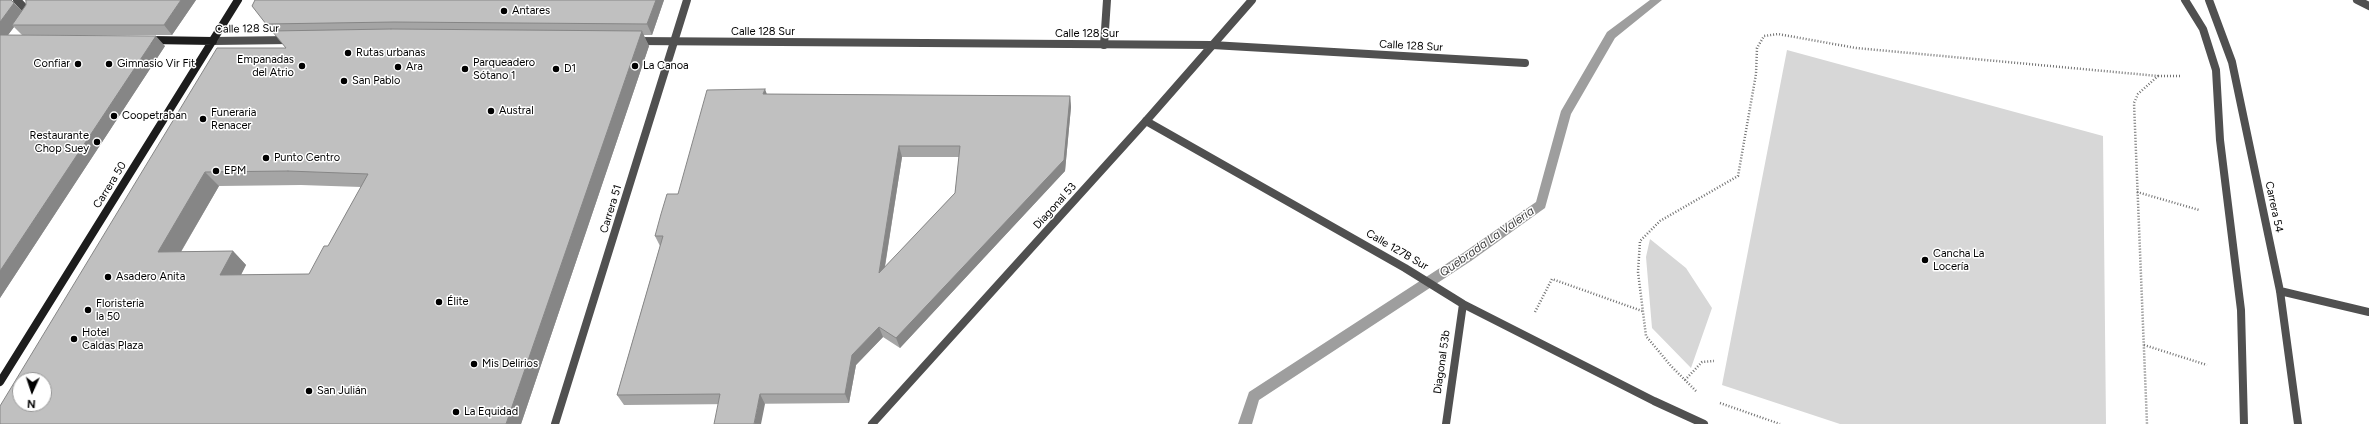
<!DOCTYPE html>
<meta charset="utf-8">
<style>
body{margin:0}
#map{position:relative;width:2369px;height:424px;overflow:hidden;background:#fff;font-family:Figtree,sans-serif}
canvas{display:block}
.north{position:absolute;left:12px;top:372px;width:40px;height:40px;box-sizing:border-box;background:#fff;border:1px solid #999;border-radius:50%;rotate:183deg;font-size:11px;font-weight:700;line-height:16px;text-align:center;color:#000}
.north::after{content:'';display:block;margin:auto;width:14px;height:18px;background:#000;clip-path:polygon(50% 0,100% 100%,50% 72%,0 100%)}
</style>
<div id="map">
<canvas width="2369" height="424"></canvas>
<div class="north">N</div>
</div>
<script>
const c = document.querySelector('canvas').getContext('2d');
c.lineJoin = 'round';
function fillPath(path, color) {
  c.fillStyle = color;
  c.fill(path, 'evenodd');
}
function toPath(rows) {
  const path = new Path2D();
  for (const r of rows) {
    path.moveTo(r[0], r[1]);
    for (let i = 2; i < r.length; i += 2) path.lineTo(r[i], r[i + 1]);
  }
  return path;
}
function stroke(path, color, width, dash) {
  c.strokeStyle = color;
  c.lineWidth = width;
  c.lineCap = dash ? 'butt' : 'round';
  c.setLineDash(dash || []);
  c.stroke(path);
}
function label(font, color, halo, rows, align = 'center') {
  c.font = font + ' Figtree,sans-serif';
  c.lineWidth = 3;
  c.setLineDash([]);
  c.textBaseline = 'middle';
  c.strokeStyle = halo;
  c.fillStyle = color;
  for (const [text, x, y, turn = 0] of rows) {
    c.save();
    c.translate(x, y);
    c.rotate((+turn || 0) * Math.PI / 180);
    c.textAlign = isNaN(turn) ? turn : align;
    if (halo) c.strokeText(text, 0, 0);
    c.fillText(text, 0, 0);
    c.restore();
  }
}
const green = toPath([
 [1787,50,2103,136,2106,424,1840,424,1722,385],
 [1650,239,1686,268,1712,308,1691,368,1652,328,1646,257]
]);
const stream = toPath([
 [1650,0,1662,0,1615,38,1571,114,1545,208,1471,261,1259,400,1252,424,1238,424,1249,392,1463,253,1536,202,1561,111,1607,32,1650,0]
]);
const path = toPath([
 [2158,76,2181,76],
 [2137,192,2199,210],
 [1535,312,1552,279,1642,311],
 [2144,345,2207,365],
 [1685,380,1702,362,1714,361],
 [1696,391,1671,366,1646,336,1638,272,1640,241,1660,221,1738,176,1756,74,1757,48,1764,36,1778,34,1856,48,2158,76,2138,94,2134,103,2147,424],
 [1720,403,1780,424]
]);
const service = toPath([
 [17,0,30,14]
]);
const minor = toPath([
 [2185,0,2203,29,2216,70,2220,140,2241,310,2244,424],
 [2209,0,2232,62,2280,291,2298,424],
 [2357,0,2369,6],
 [1104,45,1107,0],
 [1212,45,1525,63],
 [1146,121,1405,268,1463,304,1654,401,1704,424],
 [2280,291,2369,312],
 [555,424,687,0],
 [1446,424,1463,304]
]);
const tertiary = toPath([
 [213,41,289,40],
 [636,41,1212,45],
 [872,424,1146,121,1252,0]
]);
const secondary = toPath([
 [150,40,213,41],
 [0,382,238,0]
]);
const wall = toPath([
 [0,0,12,0,12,1,22,11,26,5,26,1,25,0,196,0,172,35,22,35,14,27,8,35,5,35,165,46,0,298],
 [255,0,664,0,652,35,643,35,649,46,521,424,0,424,286,48,252,6],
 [301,185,361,187,328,246,309,274,241,275,246,265,233,251,181,252,219,186],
 [767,94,1070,96,1071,107,1065,171,900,348,883,337,856,365,849,403,624,405,617,395,660,246,655,236,678,194],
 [902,157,959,157,955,193,885,267]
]);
const shadedWall = toPath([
 [181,0,196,0,172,35,164,25],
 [656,0,664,0,652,35,647,24],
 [14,3,24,13,12,25,14,27,8,35,0,36,0,22],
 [642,31,649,46,521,424,506,424],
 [156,36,165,46,0,298,0,271],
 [765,89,769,100,763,94],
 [1070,96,1071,107,1065,171,900,348,896,338],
 [899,146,902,157,882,284,879,273],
 [205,172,219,186,173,265,158,252],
 [233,251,246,265,234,288,220,275],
 [879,327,883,337,856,365,849,403,845,394,852,355],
 [760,394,765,404,761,424,754,424]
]);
const building = toPath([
 [0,0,11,0,14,3,0,22,0,0],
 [26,0,181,0,164,25,12,25,26,5,26,0],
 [255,0,656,0,647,24,394,22,266,24,252,6,255,0],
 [391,29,642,31,506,424,0,424,0,406,217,48,286,48,272,31,391,29],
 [288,171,368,174,328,246,324,246,309,274,220,275,233,251,158,252,205,172,288,171],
 [20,380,44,380,44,404,20,404,20,380],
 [0,35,156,36,0,271,0,35],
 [765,89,763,94,1070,96,1064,160,896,338,879,327,852,355,845,394,760,394,754,424,714,424,720,394,617,395,663,236,655,236,661,214,667,194,678,194,707,90,765,89],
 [899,146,960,146,955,193,879,273,899,146]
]);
const markers = [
 [504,11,4,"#000"],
 [348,53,4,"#000"],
 [78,64,4,"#000"],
 [109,64,4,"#000"],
 [302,66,4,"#000"],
 [635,66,4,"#000"],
 [398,67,4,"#000"],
 [465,69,4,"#000"],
 [556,69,4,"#000"],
 [344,81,4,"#000"],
 [491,111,4,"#000"],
 [114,116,4,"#000"],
 [203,119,4,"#000"],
 [97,142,4,"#000"],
 [266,158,4,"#000"],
 [216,171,4,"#000"],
 [1925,260,4,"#000"],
 [108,277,4,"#000"],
 [439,302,4,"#000"],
 [88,310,4,"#000"],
 [74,339,4,"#000"],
 [474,364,4,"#000"],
 [309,391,4,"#000"],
 [456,412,4,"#000"]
];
const poiNames = [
 ["Antares",512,11],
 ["Rutas urbanas",356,53],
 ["Empanadas",294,60,"right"],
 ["del Atrio",294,73,"right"],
 ["Parqueadero",473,63],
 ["Sótano 1",473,76],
 ["Confiar",70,64,"right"],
 ["Gimnasio Vir Fit",117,64],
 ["La Canoa",643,66],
 ["Ara",406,67],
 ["D1",564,69],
 ["San Pablo",352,81],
 ["Austral",499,111],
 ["Funeraria",211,113],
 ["Renacer",211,126],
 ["Coopetraban",122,116],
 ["Restaurante",89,136,"right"],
 ["Chop Suey",89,149,"right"],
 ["Punto Centro",274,158],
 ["EPM",224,171],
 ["Cancha La",1933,254],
 ["Locería",1933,267],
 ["Asadero Anita",116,277],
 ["Élite",447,302],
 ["Floristeria",96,304],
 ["la 50",96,317],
 ["Hotel",82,333],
 ["Caldas Plaza",82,346],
 ["Mis Delirios",482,364],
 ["San Julián",317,391],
 ["La Equidad",464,412]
];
const streetNames = [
 ["Calle 128 Sur",247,29,-1],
 ["Calle 128 Sur",763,32],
 ["Calle 128 Sur",1087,34],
 ["Calle 128 Sur",1411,46,3],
 ["Carrera 50",110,185,-58],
 ["Diagonal 53",1055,206,-48],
 ["Carrera 54",2274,207,78],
 ["Carrera 51",611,209,-73],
 ["Calle 127B Sur",1397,250,30],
 ["Diagonal 53b",1442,362,-82]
];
const waterNames = [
 ["Quebrada La Valeria",1487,242,-35]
];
fillPath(green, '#d7d7d7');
fillPath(stream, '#9e9e9e');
stroke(path, '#727272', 2.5, [1, 2]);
stroke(service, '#505050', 8);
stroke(minor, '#505050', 8);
stroke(tertiary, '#505050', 8);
stroke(secondary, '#1d1d1d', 8);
fillPath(wall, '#a5a5a5');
fillPath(shadedWall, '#868686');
fillPath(building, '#c0c0c0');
stroke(building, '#868686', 1);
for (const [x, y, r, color] of markers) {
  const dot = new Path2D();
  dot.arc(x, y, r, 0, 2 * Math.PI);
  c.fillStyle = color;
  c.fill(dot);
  stroke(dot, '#fff', 1.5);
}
label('11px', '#000', '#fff', poiNames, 'left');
label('11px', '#000', '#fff', streetNames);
label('italic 12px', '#3f3f3f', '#fff', waterNames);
</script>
